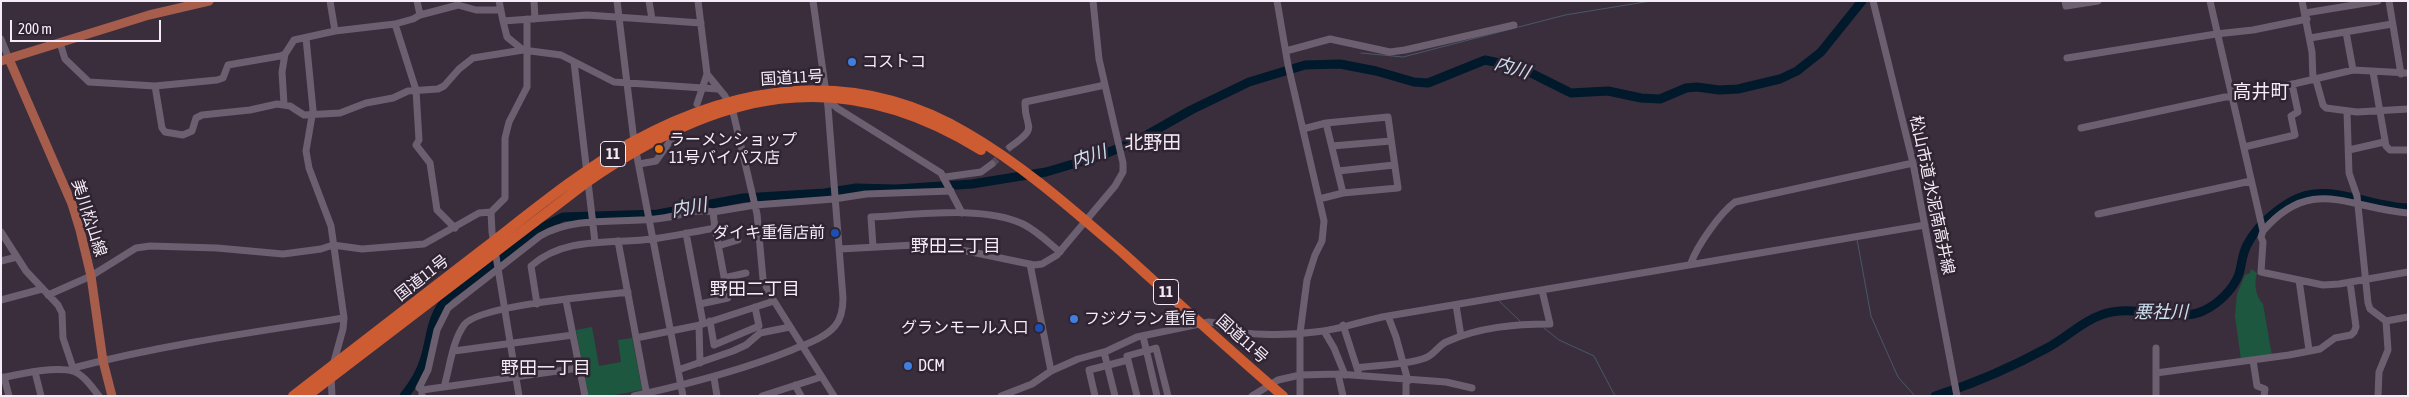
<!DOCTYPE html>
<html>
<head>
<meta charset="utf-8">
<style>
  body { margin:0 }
  #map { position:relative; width:2409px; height:397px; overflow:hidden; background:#3a2e3d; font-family:"Asap Condensed",sans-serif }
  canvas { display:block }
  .frame { position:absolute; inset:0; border:2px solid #f4ecf6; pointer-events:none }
  .scale { position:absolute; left:10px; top:20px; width:151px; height:22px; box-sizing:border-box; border:2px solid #f4ecf6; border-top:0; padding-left:6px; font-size:15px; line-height:18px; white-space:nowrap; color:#f4ecf6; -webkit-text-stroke:4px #302433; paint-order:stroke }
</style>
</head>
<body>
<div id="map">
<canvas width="2409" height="397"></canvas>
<div class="frame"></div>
<div class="scale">200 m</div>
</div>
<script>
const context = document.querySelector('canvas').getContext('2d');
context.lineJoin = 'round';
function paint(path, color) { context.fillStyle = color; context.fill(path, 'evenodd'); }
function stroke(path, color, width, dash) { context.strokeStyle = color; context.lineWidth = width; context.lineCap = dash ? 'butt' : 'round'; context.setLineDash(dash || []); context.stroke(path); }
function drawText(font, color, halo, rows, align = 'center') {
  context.font = font + ' "Asap Condensed","Noto Sans JP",sans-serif'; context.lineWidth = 5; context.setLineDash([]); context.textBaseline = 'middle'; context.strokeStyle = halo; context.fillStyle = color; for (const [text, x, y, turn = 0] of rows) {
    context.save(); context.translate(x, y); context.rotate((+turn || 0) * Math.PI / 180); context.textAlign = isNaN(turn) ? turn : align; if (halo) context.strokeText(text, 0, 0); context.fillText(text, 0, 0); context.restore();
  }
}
paint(new Path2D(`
  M 2251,269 L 2257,273 C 2254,283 2255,296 2263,304 L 2272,356 L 2241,360 L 2235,316 L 2237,294 L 2245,275 L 2250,273 Z
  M 592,327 L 599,366 L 621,362 L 618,340 L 632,338 L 642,390 L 609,396 L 588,396 L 576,330 Z`), '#1d5740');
stroke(new Path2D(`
  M 1361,53 L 1403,57 L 1565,15 L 1651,1
  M 1857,239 L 1871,316 L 1898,377 L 1914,395
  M 1499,301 L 1520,321
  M 1544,328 L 1559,340 L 1594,356 L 1615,396`), '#495868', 1);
stroke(new Path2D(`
  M 404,396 C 413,385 421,372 425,358 C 432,334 430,318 448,297 L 543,227 L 563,217 L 658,214 L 743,198 L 825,193 L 856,188 L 896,189 L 972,184 L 1046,172 L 1100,156 L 1138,140 L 1191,110 L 1249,82 L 1305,65 L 1340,64 L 1376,71 L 1414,82 L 1428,83 L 1485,60 L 1519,67 L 1571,93 L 1608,91 L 1641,98 L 1660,99 L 1686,88 L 1697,87 L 1719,90 L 1738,89 L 1780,79 L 1797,71 L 1821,52 L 1862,1
  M 1935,396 C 1973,384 2012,367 2047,348 C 2066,338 2081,322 2101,315 C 2134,302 2173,324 2203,311 C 2218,304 2233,290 2239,274 C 2242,264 2242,254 2247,245 C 2258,223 2290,196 2314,194 C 2343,190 2378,208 2408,208`), '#00192b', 9);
stroke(new Path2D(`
  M 992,164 L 1010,147`), '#564a59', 7, [7, 3.5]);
stroke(new Path2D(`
  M 417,1 L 420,15
  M 499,1 L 503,21 L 587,15 L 701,23
  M 534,1 L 535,19
  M 617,1 L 634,141 L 683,396
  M 649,1 L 652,19
  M 698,1 L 707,74 L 725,96 L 733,112 L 757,214 L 763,279 L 769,293 L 834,396
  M 1277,1 L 1288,65 L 1324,221 L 1322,241 L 1315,255 L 1307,280 L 1300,333 L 1300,396
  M 1873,1 L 1913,163 L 1957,396
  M 2065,1 L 2066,6 L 2098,1
  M 2210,1 L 2263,231 L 2261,237 L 2263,242 L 2261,272 L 2323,285 L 2339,284 L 2408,272
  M 2302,1 L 2312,52 L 2313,80
  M 2389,1 L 2401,74
  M 2305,13 L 2378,1
  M 503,21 L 507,37 L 523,50
  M 395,24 L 416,90 L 419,140 L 416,145 L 430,163 L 437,210 L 455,228
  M 335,31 L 395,24 L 413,19 L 420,15 L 458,5 L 476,10 L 501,10
  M 2346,32 L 2353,70
  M 306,38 L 313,110 L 306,151 L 309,168 L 331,226 L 344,318 L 343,329 L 333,365
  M 2310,38 L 2392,24
  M 1,39 L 9,59
  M 60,43 L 65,59 L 89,82 L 155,86 L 217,80 L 223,78 L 228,65 L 280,56 L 285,54 L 294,40 L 335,31 L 330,1
  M 1286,51 L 1330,39 L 1390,52 L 1405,50 L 1514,25
  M 2067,58 L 2216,34 L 2253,30 L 2307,19
  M 574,62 L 595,242
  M 2373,72 L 2386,146 L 2390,150 L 2408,150
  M 2316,80 L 2323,105 L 2326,108 L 2357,112 L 2408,109
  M 155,86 L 162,128 L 165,132 L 183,135 L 192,131 L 196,118 L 202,115 L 250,110 L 277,104 L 290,106 L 304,115 L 340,113 L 366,103 L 393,98 L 408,91 L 438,89 L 444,86 L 459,69 L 473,58 L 523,50 L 561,55 L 614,82 L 718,89
  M 826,98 L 837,108 L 941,173 L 962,213
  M 284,104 L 282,72 L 285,54
  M 697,104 L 707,74
  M 2347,112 L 2349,173 L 2357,196 L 2368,303 L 2370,309 L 2386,321 L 2388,350 L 2379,372 L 2378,396
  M 1326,123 L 1343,193
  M 2081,128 L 2225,97 L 2251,94 L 2353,70 L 2408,73
  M 1303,129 L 1326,123 L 1388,117 L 1398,188 L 1343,193 L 1319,199
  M 1332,146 L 1391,141
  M 1010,147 C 1041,125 1024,130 1025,102 L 1105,85
  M 2244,147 L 2295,135 L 2291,116 L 2298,112 L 2292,84
  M 2349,150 L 2384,142
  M 639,164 L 656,161 L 676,133 L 675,131
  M 1338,171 L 1394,165
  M 945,177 L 981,172 L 992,164
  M 2098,214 L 2251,181
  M 2263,231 C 2311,175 2348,208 2408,213
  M 1,232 L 26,271 L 58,305 L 62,313 L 63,338 L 73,368
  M 686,233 L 703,323
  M 618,241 L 647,396
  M 718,246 L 738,240
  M 873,247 L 871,217 C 916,215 982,205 1023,224 C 1037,231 1048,242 1060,252
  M 840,249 L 933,244 L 1034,265 L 1042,264 L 1057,255 L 1115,186 L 1123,172 L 1123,163 L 1099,59 L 1093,1
  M 1,261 L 17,257
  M 1691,263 C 1697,246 1720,213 1735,202 L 1913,163
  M 1030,264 L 1051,371
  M 724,278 L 746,273
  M 2299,280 L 2309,350
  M 48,295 L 91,276 L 136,248 L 150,246 L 217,248 L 283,254 L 321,249 L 333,245 L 362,249 L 424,244 L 479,213 L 491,212
  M 1,300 L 42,289
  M 566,300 L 585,396
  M 537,304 L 531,266 C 565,236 611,244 653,239 C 674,236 694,232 715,228 L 713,212 L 755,205 L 834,199 L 866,194 L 951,191
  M 700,304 L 728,298 L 715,228
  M 1456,305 L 1461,336
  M 1388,316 L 1396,337 L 1408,381
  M 710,321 L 714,345 L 759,326 L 755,307
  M 2386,321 L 2408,317
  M 699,325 L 700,363
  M 1343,325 L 1358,371
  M 1324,331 L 1334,348 L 1345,375
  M 1143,336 L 1157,396
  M 636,338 L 700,325 L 774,301
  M 454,351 L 573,335
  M 1104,352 L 1115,396
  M 2253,360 L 2257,386 L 2265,389 L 2264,396
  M 1357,368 C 1379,364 1403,366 1425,358 C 1433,356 1438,346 1446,342 C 1479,327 1515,324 1550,324 L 1542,290
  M 678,370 L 733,351 L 746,345 L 760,333 L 790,327
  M 72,371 L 73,368 C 162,345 254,332 344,318
  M 35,372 L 41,396
  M 2156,373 L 2289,355 L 2320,349 L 2335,338 L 2351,335 L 2354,332 L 2356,327 L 2350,282
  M 1338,374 L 1343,396
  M 331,375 L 332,396
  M 4,377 L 9,396
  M 1,378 C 20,374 55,366 73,371 C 84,375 92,387 99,396
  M 714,378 L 717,396
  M 1406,381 L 1406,396
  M 795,385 L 801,396
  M 444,387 C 450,367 452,342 464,325 C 478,305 598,296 628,292
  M 419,388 L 428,370 L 437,330 L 448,308 L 540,236 C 576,215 623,224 663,218 C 679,216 697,208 713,212
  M 422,396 L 422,390 L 579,368
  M 519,396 L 492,232 L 491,212 L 505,198 L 505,138 L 509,122 L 527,87 L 527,19
  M 634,396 C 689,384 740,371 792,350 C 806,344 825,338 835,326 C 842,318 843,308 843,298 L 828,107 L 813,1
  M 762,396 L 821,377
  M 1001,396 L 1032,384 L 1051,371 L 1078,359 L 1107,351 L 1137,337 L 1209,322 L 1216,323 C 1233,338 1292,335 1315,332 C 1340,330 1364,320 1388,316 L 1925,225
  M 1095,396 L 1089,370 L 1128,360
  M 1137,396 L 1127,356 L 1156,348 L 1168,396
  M 1252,396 L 1278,380 L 1300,375 L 1338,374 L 1446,382 L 1472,388
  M 2156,396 L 2156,348`), '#6c5f70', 7);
stroke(new Path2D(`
  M 9,59 L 72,204 L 80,230 L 91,276 L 103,361 L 112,396
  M 1,61 L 149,15 L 209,1`), '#a75d4b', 9);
stroke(new Path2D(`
  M 293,396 C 356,347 419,299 482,250 C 530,213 579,172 632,142 C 741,82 857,68 967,133 C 1024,166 1073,210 1123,253 C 1176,301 1229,350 1283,396
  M 307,396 L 587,182 C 719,92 838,61 981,150`), '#ce5c33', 10);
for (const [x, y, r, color] of [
  [852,62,5,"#3f7fe0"],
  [659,149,5,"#e8710a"],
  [835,233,5,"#1a4fb4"],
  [1074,319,5,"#3f7fe0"],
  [1039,328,5,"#1a4fb4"],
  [908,366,5,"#3f7fe0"]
]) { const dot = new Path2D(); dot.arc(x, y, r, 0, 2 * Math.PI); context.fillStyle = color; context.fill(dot); stroke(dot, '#302433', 2); }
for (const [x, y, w] of [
  [613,154,25],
  [1166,292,25]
]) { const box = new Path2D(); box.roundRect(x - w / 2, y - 12.5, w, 25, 4); context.fillStyle = '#302433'; context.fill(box); stroke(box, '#f4ecf6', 1); }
drawText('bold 15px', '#f4ecf6', null, [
  ["11",613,154],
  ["11",1166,292]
]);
drawText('16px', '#f4ecf6', '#302433', [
  ["コストコ",862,62],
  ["ラーメンショップ",669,140],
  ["11号バイパス店",669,158],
  ["ダイキ重信店前",825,233,"right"],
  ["フジグラン重信",1084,319],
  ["グランモール入口",1029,328,"right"],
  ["DCM",918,366]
], 'left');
drawText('16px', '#f4ecf6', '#302433', [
  ["国道11号",792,78,-3],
  ["松山市道 水泥南高井線",1932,195,78],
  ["美川松山線",89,218,72],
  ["国道11号",422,278,-38],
  ["国道11号",1242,339,42]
]);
drawText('italic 18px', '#cce0f0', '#302433', [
  ["内川",1512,68,17],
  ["内川",1089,157,-19],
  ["内川",689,208,-10],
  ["悪社川",2161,312]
]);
drawText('18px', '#f4ecf6', '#302433', [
  ["野田三丁目",956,246],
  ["野田二丁目",755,289],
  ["野田一丁目",546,368]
]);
drawText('19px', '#f4ecf6', '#302433', [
  ["高井町",2261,92],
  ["北野田",1153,143]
]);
</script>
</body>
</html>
